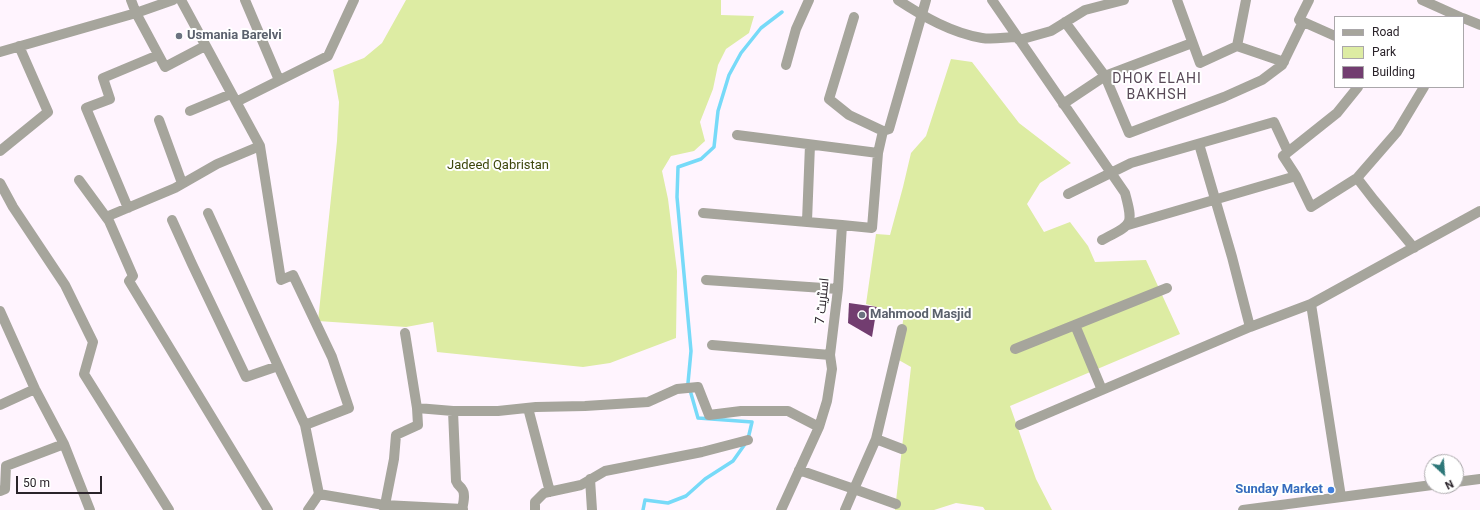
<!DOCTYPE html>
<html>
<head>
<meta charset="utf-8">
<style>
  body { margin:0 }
  #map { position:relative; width:1480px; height:510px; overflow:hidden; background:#fff4fe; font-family:Roboto,sans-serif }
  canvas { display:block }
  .legend { position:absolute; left:1334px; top:16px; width:130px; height:72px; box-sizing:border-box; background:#fff; border:1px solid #aaa7aa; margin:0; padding:5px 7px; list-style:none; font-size:12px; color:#2a232a }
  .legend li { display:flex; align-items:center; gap:8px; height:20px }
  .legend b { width:20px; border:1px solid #aaa7aa }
  .north { position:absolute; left:1424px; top:454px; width:40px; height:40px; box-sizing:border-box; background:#fff; border:1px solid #aaa7aa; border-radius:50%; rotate:154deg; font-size:11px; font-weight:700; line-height:16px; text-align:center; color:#2a232a }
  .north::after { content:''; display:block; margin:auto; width:14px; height:18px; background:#2d7778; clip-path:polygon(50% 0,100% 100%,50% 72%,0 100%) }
  .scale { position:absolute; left:16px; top:476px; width:86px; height:18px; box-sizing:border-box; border:2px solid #2a232a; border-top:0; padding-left:5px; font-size:12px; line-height:14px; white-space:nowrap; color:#2a232a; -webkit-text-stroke:3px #fff; paint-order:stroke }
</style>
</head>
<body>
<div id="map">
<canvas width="1480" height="510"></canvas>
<ul class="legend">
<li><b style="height:5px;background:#a6a59c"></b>Road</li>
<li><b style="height:11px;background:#ddeca3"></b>Park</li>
<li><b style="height:11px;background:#723d70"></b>Building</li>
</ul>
<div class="north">N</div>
<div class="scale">50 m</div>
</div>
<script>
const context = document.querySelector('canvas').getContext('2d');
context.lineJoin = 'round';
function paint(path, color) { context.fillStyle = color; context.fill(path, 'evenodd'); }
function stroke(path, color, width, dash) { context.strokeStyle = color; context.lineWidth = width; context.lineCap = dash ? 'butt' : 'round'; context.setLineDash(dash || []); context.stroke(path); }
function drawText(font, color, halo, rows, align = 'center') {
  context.font = font + ' Roboto,Cairo,sans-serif'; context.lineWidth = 4; context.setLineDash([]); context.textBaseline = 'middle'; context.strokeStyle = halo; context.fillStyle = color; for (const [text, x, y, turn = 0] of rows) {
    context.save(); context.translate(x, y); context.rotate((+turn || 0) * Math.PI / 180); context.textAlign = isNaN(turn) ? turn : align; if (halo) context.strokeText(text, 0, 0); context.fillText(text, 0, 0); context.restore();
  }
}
paint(new Path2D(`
  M 406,0 L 721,0 L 721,15 L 754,16 L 749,33 L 726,49 L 718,65 L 713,89 L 700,122 L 705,141 L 694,151 L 671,156 L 662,171 L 668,199 L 677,271 L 676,338 L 610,363 L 583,367 L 437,352 L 433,322 L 406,327 L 318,321 L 337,141 L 339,102 L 333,70 L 364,58 L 382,43 Z
  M 951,59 L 972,62 L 1019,123 L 1071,163 L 1040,183 L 1027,204 L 1044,232 L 1070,222 L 1088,246 L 1095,262 L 1146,260 L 1180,334 L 1010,406 L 1036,479 L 1052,510 L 985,510 L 983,507 L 956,503 L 934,510 L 895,510 L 911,367 L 897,359 L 904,315 L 866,304 L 876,234 L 890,235 L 903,187 L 911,153 L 926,136 Z`), '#ddeca3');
stroke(new Path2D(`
  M 748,439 L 752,422 L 698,418 L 688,383 L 691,351 L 677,197 L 678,167 L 701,159 L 714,147 L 718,111 L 729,75 L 741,53 L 761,28 L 782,12
  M 643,510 L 645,500 L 668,503 L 686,496 L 705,479 L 733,461 L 745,444`), '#77daf8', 3.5);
paint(new Path2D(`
  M 849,303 L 877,307 L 872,337 L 848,323 Z`), '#723d70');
stroke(new Path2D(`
  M 131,0 L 136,13 L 165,67 L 205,46
  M 181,0 L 260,146 L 281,280 L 293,275 L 332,357 L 349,408 L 305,425
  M 245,0 L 279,80
  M 898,0 C 924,17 952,33 982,38 C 993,40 1006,37 1016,37
  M 992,0 L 1125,193 C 1134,226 1132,224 1102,240
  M 1177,0 L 1200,63 L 1237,46 L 1284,62
  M 1309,0 L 1299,20 L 1335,36
  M 854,17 L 829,99 L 849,115 L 883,131
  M 1065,22 L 1105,76 L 1129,133 L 1224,97 L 1262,80 L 1282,65 L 1303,22
  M 1019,40 L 1051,31 L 1085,10 L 1124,0
  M 1237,46 L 1246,0
  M 0,52 L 136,13 L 173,0
  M 786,65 L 796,29 L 809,0
  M 1358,87 L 1337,113 L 1283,156 L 1296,176 L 1311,207 L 1357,178 L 1397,132 L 1424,87
  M 236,102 L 328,56 L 354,0
  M 1063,104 L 1105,76 L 1192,43
  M 190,111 L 231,94
  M 159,120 L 182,183
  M 737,135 L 878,153
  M 1199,144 L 1232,257 L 1250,327
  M 0,151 L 48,112 L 19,46
  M 1357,178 L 1374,200 L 1414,248
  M 79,180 L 109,221 L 133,276 L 129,281 L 268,510
  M 0,183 L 13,207 L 65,285 L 93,342 L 84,374 L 169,510
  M 1068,194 L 1131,163 L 1274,122 L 1288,152
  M 128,208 L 86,108 L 110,99 L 103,78 L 158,55
  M 208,213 L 305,425 L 319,494
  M 703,213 L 842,225 L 838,289 L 830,355 L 832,369 L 827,401 L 819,427 L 781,510
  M 106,217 L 175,188 L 217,164 L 260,146
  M 172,220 L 192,264 L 246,377 L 278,366
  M 807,221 L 810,145
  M 842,225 L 872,228 L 878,153 L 883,131 L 889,129 L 926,0
  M 1128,225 L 1296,176
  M 706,280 L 838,289
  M 1311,304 L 1480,211
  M 0,311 L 35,389 L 64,444 L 90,510
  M 1075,325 L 1102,390
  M 712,345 L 830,355
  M 1015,349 L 1167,288
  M 0,405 L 35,389
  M 417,408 L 453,411 L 498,411 L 536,407 L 585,406 L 648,402 L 677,389 L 698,387 L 709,415 L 741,411 L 788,411 L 819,427
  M 528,408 L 550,492
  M 453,411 L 456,481 C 458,486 460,486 462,489 C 466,494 463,504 462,510
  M 1020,425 L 1250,327 L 1311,304 L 1341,497
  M 876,439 L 902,449
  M 799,470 L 854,489 L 876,439 L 902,329
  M 590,479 L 592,510
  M 1456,482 L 1480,479
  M 0,491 L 5,489 L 6,466 L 64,444
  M 319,494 L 384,505 L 463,509
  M 308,510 L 319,494
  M 384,510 L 394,459 L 396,435 L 418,425 L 417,408 L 405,333
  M 535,510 L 535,502 L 544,493 L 581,485 L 605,471 L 702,452 L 748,440
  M 845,510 L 854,489 L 896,504
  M 1243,510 L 1432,485`), '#a6a59c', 10);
stroke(new Path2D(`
  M 1422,0 L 1460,17
  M 1463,18 L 1480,25`), '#a6a59c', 10);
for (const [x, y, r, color] of [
  [179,36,4,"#6b7280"],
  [862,315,4,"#6b7280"],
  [1331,490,4,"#3f7fe0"]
]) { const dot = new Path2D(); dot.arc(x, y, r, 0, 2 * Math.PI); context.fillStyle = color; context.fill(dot); stroke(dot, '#fff', 1.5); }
drawText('bold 13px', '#5b616d', '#fff', [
  ["Usmania Barelvi",187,36],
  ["Mahmood Masjid",870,315]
], 'left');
drawText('13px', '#3d460b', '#fff', [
  ["Jadeed Qabristan",498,166]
]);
drawText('13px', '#2a232a', '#fff', [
  ["اسٹریٹ 7",823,301,-84]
]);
drawText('bold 13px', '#366cbe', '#fff', [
  ["Sunday Market",1323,490]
], 'right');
context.letterSpacing = '1px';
drawText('14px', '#584957', '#fff', [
  ["DHOK ELAHI",1157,79],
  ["BAKHSH",1157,95]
]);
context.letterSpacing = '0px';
</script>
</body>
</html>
